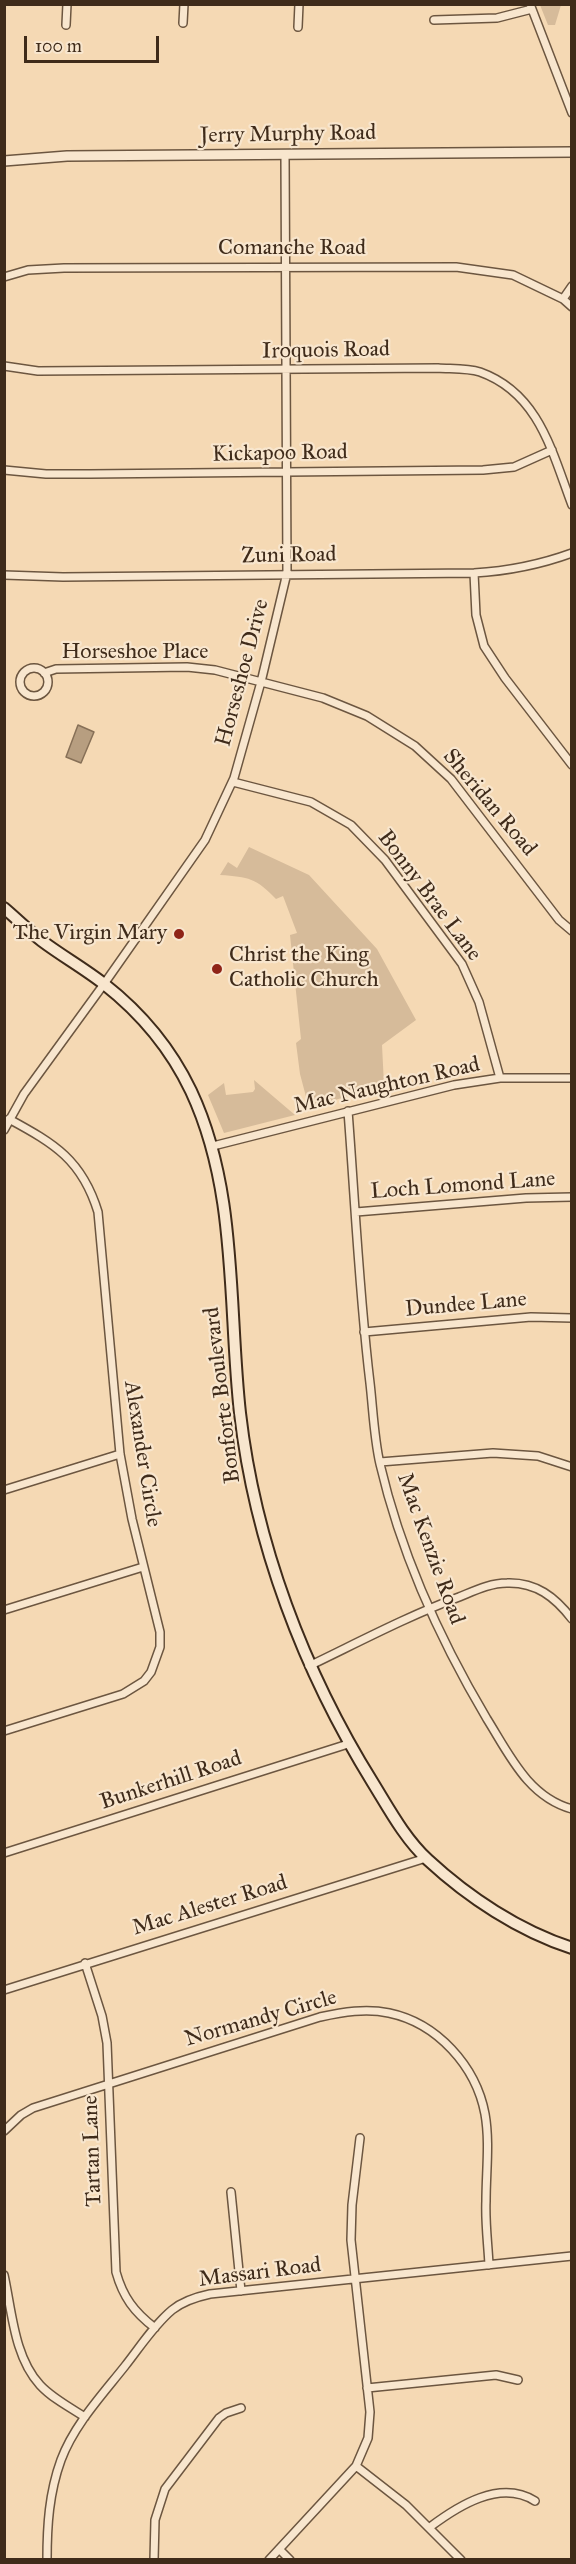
<!DOCTYPE html>
<html>
<head>
<meta charset="utf-8">
<style>
  body { margin:0 }
  #map { position:relative; width:576px; height:2564px; overflow:hidden; background:#f5d9b4; font-family:"IM FELL Great Primer",serif }
  canvas { display:block }
  .frame { position:absolute; inset:0; border:6px solid #3f2b1a; pointer-events:none }
  .scale { position:absolute; left:24px; top:36px; width:135px; height:27px; box-sizing:border-box; border:3px solid #3f2b1a; border-top:0; padding-left:8px; font-size:18px; line-height:21px; white-space:nowrap; color:#3f2b1a; -webkit-text-stroke:4px #f8e6ce; paint-order:stroke }
</style>
</head>
<body>
<div id="map">
<canvas width="576" height="2564"></canvas>
<div class="frame"></div>
<div class="scale">100 m</div>
</div>
<script>
const context = document.querySelector('canvas').getContext('2d');
context.lineJoin = 'round';
function paint(path, color) { context.fillStyle = color; context.fill(path, 'evenodd'); }
function stroke(path, color, width, dash) { context.strokeStyle = color; context.lineWidth = width; context.lineCap = dash ? 'butt' : 'round'; context.setLineDash(dash || []); context.stroke(path); }
function drawText(font, color, halo, rows, align = 'center') {
  context.font = font + ' "IM FELL Great Primer",serif'; context.lineWidth = 4.5; context.setLineDash([]); context.textBaseline = 'middle'; context.strokeStyle = halo; context.fillStyle = color; for (const [text, x, y, turn = 0] of rows) {
    context.save(); context.translate(x, y); context.rotate((+turn || 0) * Math.PI / 180); context.textAlign = isNaN(turn) ? turn : align; if (halo) context.strokeText(text, 0, 0); context.fillText(text, 0, 0); context.restore();
  }
}
paint(new Path2D(`
  M 540,5 L 561,5 L 555,25 L 548,25 Z
  M 249,847 L 309,875 L 377,949 L 416,1020 L 382,1045 L 384,1085 L 309,1108 L 300,1074 L 296,1043 L 301,1039 L 290,935 L 297,933 L 283,896 L 276,899 C 256,878 249,877 220,875 L 228,862 L 237,868 Z
  M 254,1080 L 295,1115 L 224,1133 L 208,1095 L 224,1083 L 226,1095 L 253,1092 L 255,1089 Z`), '#d6bb9a');
const water = new Path2D(`
  M 78,725 L 94,732 L 81,763 L 66,757 Z`);
paint(water, '#b79e80');
stroke(water, '#877057', 1.5);
const minor = new Path2D(`
  M 530,4 L 572,113
  M 434,20 L 497,18 L 532,9
  M 183,23 L 184,4
  M 66,25 L 67,4
  M 298,27 L 299,4
  M 4,277 L 28,270 L 64,268 L 456,267 L 513,275 L 563,299 L 572,307
  M 563,299 L 572,286
  M 4,366 L 38,371 L 438,368 C 451,369 467,368 480,372 C 539,393 552,452 572,505
  M 4,470 L 46,474 L 90,474 L 483,470 L 514,467 L 552,450
  M 474,573 L 476,615 L 484,646 L 505,678 L 572,765
  M 4,575 L 63,577 L 474,573 C 509,571 539,565 572,553
  M20 682a14 14 0 1 1 28 0a14 14 0 1 1-28 0Z
  M 44,673 L 56,669 L 187,667 L 215,670 L 323,698 L 367,716 L 415,746 L 451,779 L 559,920 L 572,931
  M 233,782 L 311,802 L 351,825 L 385,860 L 462,964 L 479,1002 L 500,1078
  M 348,1111 C 355,1201 359,1292 370,1383 C 373,1409 374,1438 380,1464 C 401,1554 440,1640 487,1719 C 509,1754 528,1797 572,1809
  M 4,1130 L 24,1094 L 104,984 L 205,840 L 234,778 L 261,682 L 287,573 L 285,155
  M 213,1146 L 454,1085 L 500,1078 L 572,1078
  M 356,1212 L 526,1198 L 572,1197
  M 364,1332 L 531,1317 L 572,1318
  M 380,1462 L 493,1453 L 538,1456 L 572,1467
  M 4,1490 L 120,1454
  M 4,1610 L 143,1567
  M 309,1666 C 359,1642 408,1616 459,1597 C 474,1591 490,1583 507,1583 C 536,1582 555,1597 572,1619
  M 4,1731 L 123,1694 L 144,1681 L 151,1672 L 160,1647 L 160,1632 L 132,1519 L 120,1454 L 98,1212 C 82,1160 55,1144 9,1119
  M 4,1853 L 348,1744
  M 85,1963 L 102,2016 L 107,2043 L 116,2272 C 123,2297 134,2312 155,2328
  M 4,1990 L 426,1858
  M 4,2131 L 21,2115 L 33,2108 L 320,2017 C 343,2012 366,2008 389,2013 C 437,2023 476,2066 485,2114 C 490,2142 486,2172 486,2201 C 485,2222 488,2244 489,2265
  M 231,2192 L 241,2291
  M 4,2275 C 12,2311 14,2357 40,2385 C 52,2398 69,2407 85,2417
  M 367,2388 L 496,2375 L 518,2380
  M 356,2466 L 406,2505 L 461,2560
  M 430,2527 C 458,2506 500,2479 535,2501
  M 279,2549 L 290,2560
  M 47,2560 C 47,2526 49,2493 61,2460 C 74,2425 102,2395 125,2366 C 140,2347 154,2325 172,2310 C 183,2301 196,2297 210,2294 L 572,2256
  M 154,2560 L 155,2520 L 165,2489 L 219,2418 L 226,2413 L 241,2408
  M 269,2560 L 356,2466 L 368,2438 L 370,2412 L 351,2240 L 352,2205 L 360,2138`);
const tertiary = new Path2D(`
  M 4,161 L 67,156 L 572,152`);
const secondary = new Path2D(`
  M 4,908 C 17,919 29,931 42,941 C 62,956 85,969 104,984 C 141,1013 171,1049 191,1091 C 238,1191 228,1305 240,1413 C 255,1543 304,1672 373,1783 C 389,1809 405,1839 428,1860 C 468,1897 519,1931 572,1948`);
stroke(minor, '#6c5640', 10);
stroke(tertiary, '#6c5640', 12);
stroke(secondary, '#3f2b1a', 14);
stroke(minor, '#f8e6ce', 7);
stroke(tertiary, '#f8e6ce', 9);
stroke(secondary, '#f8e6ce', 10);
for (const [x, y, r, color] of [
  [179,934,6,"#8f2418"],
  [217,969,6,"#8f2418"]
]) { const dot = new Path2D(); dot.arc(x, y, r, 0, 2 * Math.PI); context.fillStyle = color; context.fill(dot); stroke(dot, '#f8e6ce', 2); }
drawText('22px', '#3f2b1a', '#f8e6ce', [
  ["Jerry Murphy Road",288,135,-1],
  ["Comanche Road",292,249],
  ["Iroquois Road",326,351,-1],
  ["Kickapoo Road",280,454,-1],
  ["Zuni Road",289,556,-1],
  ["Horseshoe Place",135,653],
  ["Horseshoe Drive",243,673,-75],
  ["Sheridan Road",489,803,50],
  ["Bonny Brae Lane",429,896,53],
  ["Mac Naughton Road",387,1086,-13],
  ["Loch Lomond Lane",463,1186,-4],
  ["Dundee Lane",466,1305,-5],
  ["Bonforte Boulevard",223,1395,-97],
  ["Alexander Circle",142,1454,81],
  ["Mac Kenzie Road",430,1549,70],
  ["Bunkerhill Road",171,1781,-18],
  ["Mac Alester Road",210,1906,-17],
  ["Normandy Circle",261,2019,-16],
  ["Tartan Lane",93,2151,-92],
  ["Massari Road",260,2273,-7]
]);
drawText('22px', '#3f2b1a', '#f8e6ce', [
  ["The Virgin Mary",167,934],
  ["Christ the King",229,956,"left"],
  ["Catholic Church",229,981,"left"]
], 'right');
</script>
</body>
</html>
